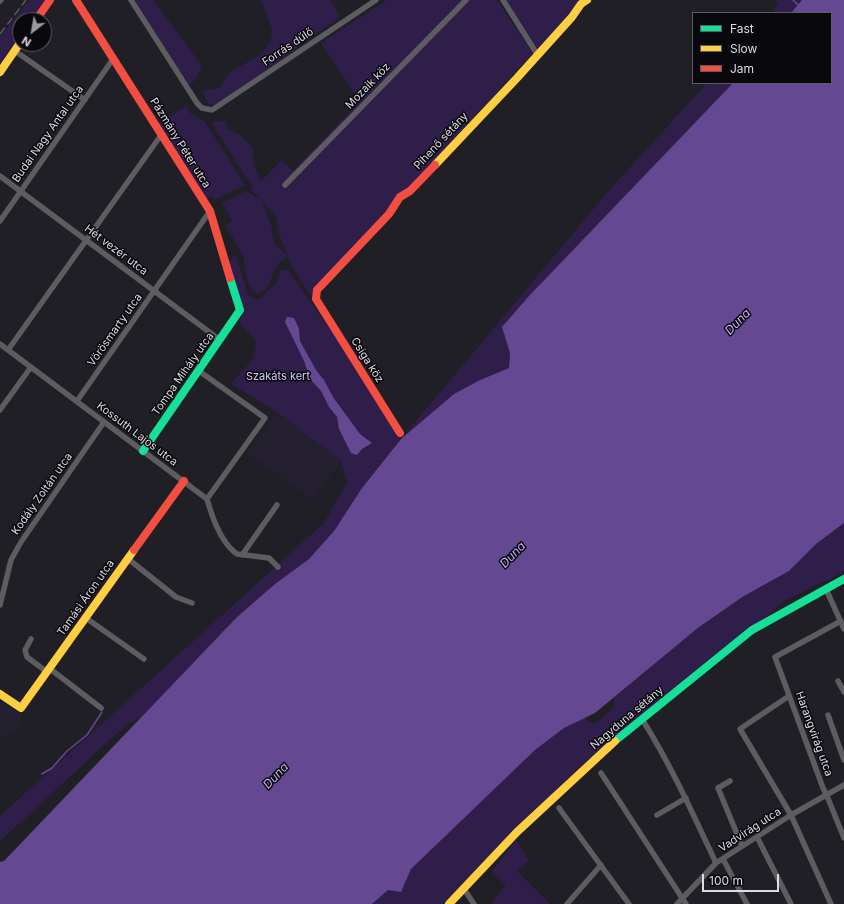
<!DOCTYPE html>
<html>
<head>
<meta charset="utf-8">
<style>
  body { margin:0 }
  #map { position:relative; width:844px; height:904px; overflow:hidden; background:#211f26; font-family:Inter,sans-serif }
  canvas { display:block }
  .legend { position:absolute; left:692px; top:12px; width:140px; height:72px; box-sizing:border-box; background:#09080d; border:1px solid #5e5c63; margin:0; padding:5px 7px; list-style:none; font-size:12px; color:#dedbe4 }
  .legend li { display:flex; align-items:center; gap:8px; height:20px }
  .legend b { width:20px; border:1px solid #5e5c63 }
  .north { position:absolute; left:12px; top:12px; width:40px; height:40px; box-sizing:border-box; background:#09080d; border:1px solid #5e5c63; border-radius:50%; rotate:211deg; font-size:11px; font-weight:700; line-height:16px; text-align:center; color:#dedbe4 }
  .north::after { content:''; display:block; margin:auto; width:14px; height:18px; background:#9c99a2; clip-path:polygon(50% 0,100% 100%,50% 72%,0 100%) }
  .scale { position:absolute; left:702px; top:874px; width:77px; height:18px; box-sizing:border-box; border:2px solid #dedbe4; border-top:0; padding-left:5px; font-size:12px; line-height:14px; white-space:nowrap; color:#dedbe4; -webkit-text-stroke:3px #09080d; paint-order:stroke }
</style>
</head>
<body>
<div id="map">
<canvas width="844" height="904"></canvas>
<ul class="legend">
<li><b style="height:5px;background:#16e098"></b>Fast</li>
<li><b style="height:5px;background:#ffcf43"></b>Slow</li>
<li><b style="height:5px;background:#f24e42"></b>Jam</li>
</ul>
<div class="north">N</div>
<div class="scale">100 m</div>
</div>
<script>
const context = document.querySelector('canvas').getContext('2d');
context.lineJoin = 'round';
function paint(path, color) { context.fillStyle = color; context.fill(path, 'evenodd'); }
function stroke(path, color, width, dash) { context.strokeStyle = color; context.lineWidth = width; context.lineCap = dash ? 'butt' : 'round'; context.setLineDash(dash || []); context.stroke(path); }
function drawText(font, color, halo, rows, align = 'center') {
  context.font = font + ' Inter,sans-serif'; context.lineWidth = 3; context.setLineDash([]); context.textBaseline = 'middle'; context.strokeStyle = halo; context.fillStyle = color; for (const [text, x, y, turn = 0] of rows) {
    context.save(); context.translate(x, y); context.rotate((+turn || 0) * Math.PI / 180); context.textAlign = isNaN(turn) ? turn : align; if (halo) context.strokeText(text, 0, 0); context.fillText(text, 0, 0); context.restore();
  }
}
paint(new Path2D(`
  M 274,415 L 288,421 L 341,460 L 313,499 L 246,453 L 249,449 L 251,450 L 260,436 L 258,435 L 260,432 L 264,434 L 265,431 L 264,430 Z
  M 0,701 L 22,715 L 18,729 L 0,737 Z`), '#252030');
paint(new Path2D(`
  M 29,0 L 45,0 L 31,20 L 20,20 L 20,35 L 0,64 L 0,37 Z
  M 134,0 L 153,0 L 202,66 L 195,80 L 189,85 Z
  M 261,0 L 330,0 L 340,17 L 223,100 L 213,105 L 208,104 L 206,98 L 201,91 L 219,88 L 230,72 L 260,55 L 271,42 L 272,29 Z
  M 387,0 L 497,0 L 532,52 L 534,52 L 310,295 L 287,258 L 288,256 L 278,232 L 276,216 L 261,200 L 271,225 L 274,244 L 287,255 C 285,260 281,260 278,264 C 268,277 276,284 258,294 C 244,288 247,269 243,257 C 239,246 231,235 225,226 L 232,220 L 222,203 L 246,191 L 261,200 L 252,190 L 253,188 L 211,122 L 225,120 L 228,130 L 239,134 L 253,148 C 252,160 255,170 261,181 L 282,160 L 293,171 L 360,101 L 321,43 Z
  M 505,0 L 583,0 L 536,50 Z
  M 775,0 L 802,0 L 791,13 L 771,13 L 778,5 Z
  M 707,83 L 733,83 L 529,296 L 503,327 L 510,353 L 509,368 L 480,380 L 401,439 L 612,187 Z
  M 186,106 L 191,114 L 205,122 L 245,185 L 214,200 L 212,196 L 207,199 L 159,123 Z
  M 236,255 L 248,295 L 254,299 L 260,299 L 277,282 L 281,270 L 288,270 L 333,334 L 400,439 L 362,488 L 334,531 L 309,559 L 275,584 L 236,618 L 139,719 L 128,723 L 0,841 L 0,816 L 324,523 L 347,483 L 341,460 L 271,408 L 231,384 L 254,358 L 256,342 L 239,322 L 244,313 L 228,261 ZM 285,322 L 299,329 L 300,341 L 316,370 L 324,380 L 333,397 L 360,434 L 368,439 L 367,447 L 362,449 L 357,455 L 351,452 L 339,429 L 337,417 L 329,407 L 321,391 L 310,379 L 304,361 Z
  M 844,523 L 844,572 L 786,600 L 575,771 L 442,904 L 372,904 L 388,889 L 401,892 L 411,869 L 535,750 L 564,728 L 584,718 L 592,723 L 596,723 L 614,707 L 614,698 L 699,627 L 744,596 L 789,571 L 816,544 Z
  M 516,840 L 529,860 L 517,871 L 550,904 L 491,904 L 506,885 L 492,871 Z`), '#301e4a');
paint(new Path2D(`
  M 802,0 L 844,0 L 844,523 L 816,544 L 789,571 L 744,596 L 699,627 L 595,713 L 564,728 L 535,750 L 411,869 L 401,892 L 388,890 L 372,904 L 0,904 L 0,862 L 4,861 L 236,618 L 275,584 L 309,559 L 334,531 L 362,488 L 401,439 L 454,394 L 480,380 L 509,368 L 510,353 L 502,327 L 529,296 L 733,83 L 831,83 L 831,13 L 791,13 Z
  M 287,317 L 294,318 L 299,329 L 300,341 L 316,370 L 324,380 L 333,397 L 360,434 L 372,443 L 362,449 L 357,455 L 351,453 L 339,429 L 337,417 L 329,407 L 321,391 L 310,379 L 304,361 L 285,322 Z`), '#654892');
stroke(new Path2D(`
  M 793,0 L 799,6
  M 42,774 L 52,768 L 67,751 L 87,735 L 102,712`), '#654892', 1.5);
stroke(new Path2D(`
  M 131,0 L 197,103 L 202,108 L 212,110 L 376,0
  M 503,0 L 537,54
  M 0,1 L 1,0
  M 15,51 L 85,100
  M 0,176 L 220,340
  M 285,185 L 466,0
  M 0,221 L 113,59
  M 0,344 L 207,499 C 212,517 221,543 237,554 L 269,558 L 278,567
  M 8,350 L 159,138 L 163,135
  M 199,371 L 265,418 L 207,499
  M 77,401 L 210,211
  M 0,410 L 31,367
  M 242,555 L 277,505
  M 127,558 L 176,597 L 192,603
  M 826,589 L 844,629
  M 0,605 L 11,560 L 21,542 L 104,422
  M 86,618 L 144,659
  M 841,621 L 775,657 L 823,788 L 827,796 L 844,838
  M 31,639 L 25,650 L 27,657 L 47,672
  M 49,668 L 101,708
  M 838,681 L 844,692
  M 789,696 L 740,729 L 791,815 L 831,904
  M 828,715 L 844,760
  M 642,719 C 671,765 693,814 716,863
  M 601,773 L 686,904
  M 730,781 L 718,788 L 742,846
  M 559,808 L 629,904
  M 657,815 L 686,798
  M 757,837 L 791,904
  M 723,859 L 747,904
  M 464,889 L 474,904
  M 567,904 L 601,865
  M 677,904 L 716,863 L 791,815 L 844,785`), '#5d5c60', 5.5);
stroke(new Path2D(`
  M 143,451 L 240,310 L 230,278
  M 615,741 L 752,630 L 844,579`), '#16e098', 8);
stroke(new Path2D(`
  M 0,72 L 20,43
  M 435,165 L 517,78 L 572,17 L 581,4 L 587,0
  M 0,694 L 21,708 L 134,550
  M 449,904 L 517,832 L 615,741`), '#ffcf43', 8);
stroke(new Path2D(`
  M 76,0 L 210,211 L 230,278
  M 36,20 L 50,0
  M 400,433 L 316,299 L 317,290 L 389,214 L 400,197 L 410,191 L 435,165
  M 134,550 L 184,481`), '#f24e42', 8);
stroke(new Path2D(`
  M 0,34 L 26,0`), '#5b5a5d', 1.5, [8, 4]);
drawText('11px', '#dedbe4', '#09080d', [
  ["Forrás dűlő",288,47,-34],
  ["Mozaik köz",368,86,-46],
  ["Budai Nagy Antal utca",48,134,-55],
  ["Pihenő sétány",441,141,-47],
  ["Pázmány Péter utca",180,143,58],
  ["Hét vezér utca",116,250,37],
  ["Vörösmarty utca",115,330,-55],
  ["Csiga köz",367,360,58],
  ["Tompa Mihály utca",183,374,-55],
  ["Kossuth Lajos utca",137,434,37],
  ["Kodály Zoltán utca",42,494,-55],
  ["Tamási Áron utca",86,598,-55],
  ["Nagyduna sétány",627,718,-40],
  ["Harangvirág utca",814,734,70],
  ["Vadvirág utca",750,830,-33]
]);
drawText('11px', '#d6c8f5', '#09080d', [
  ["Szakáts kert",278,377]
]);
drawText('italic 12px', '#c8b2f4', '#09080d', [
  ["Duna",738,322,-46],
  ["Duna",513,555,-46],
  ["Duna",276,776,-47]
]);
</script>
</body>
</html>
